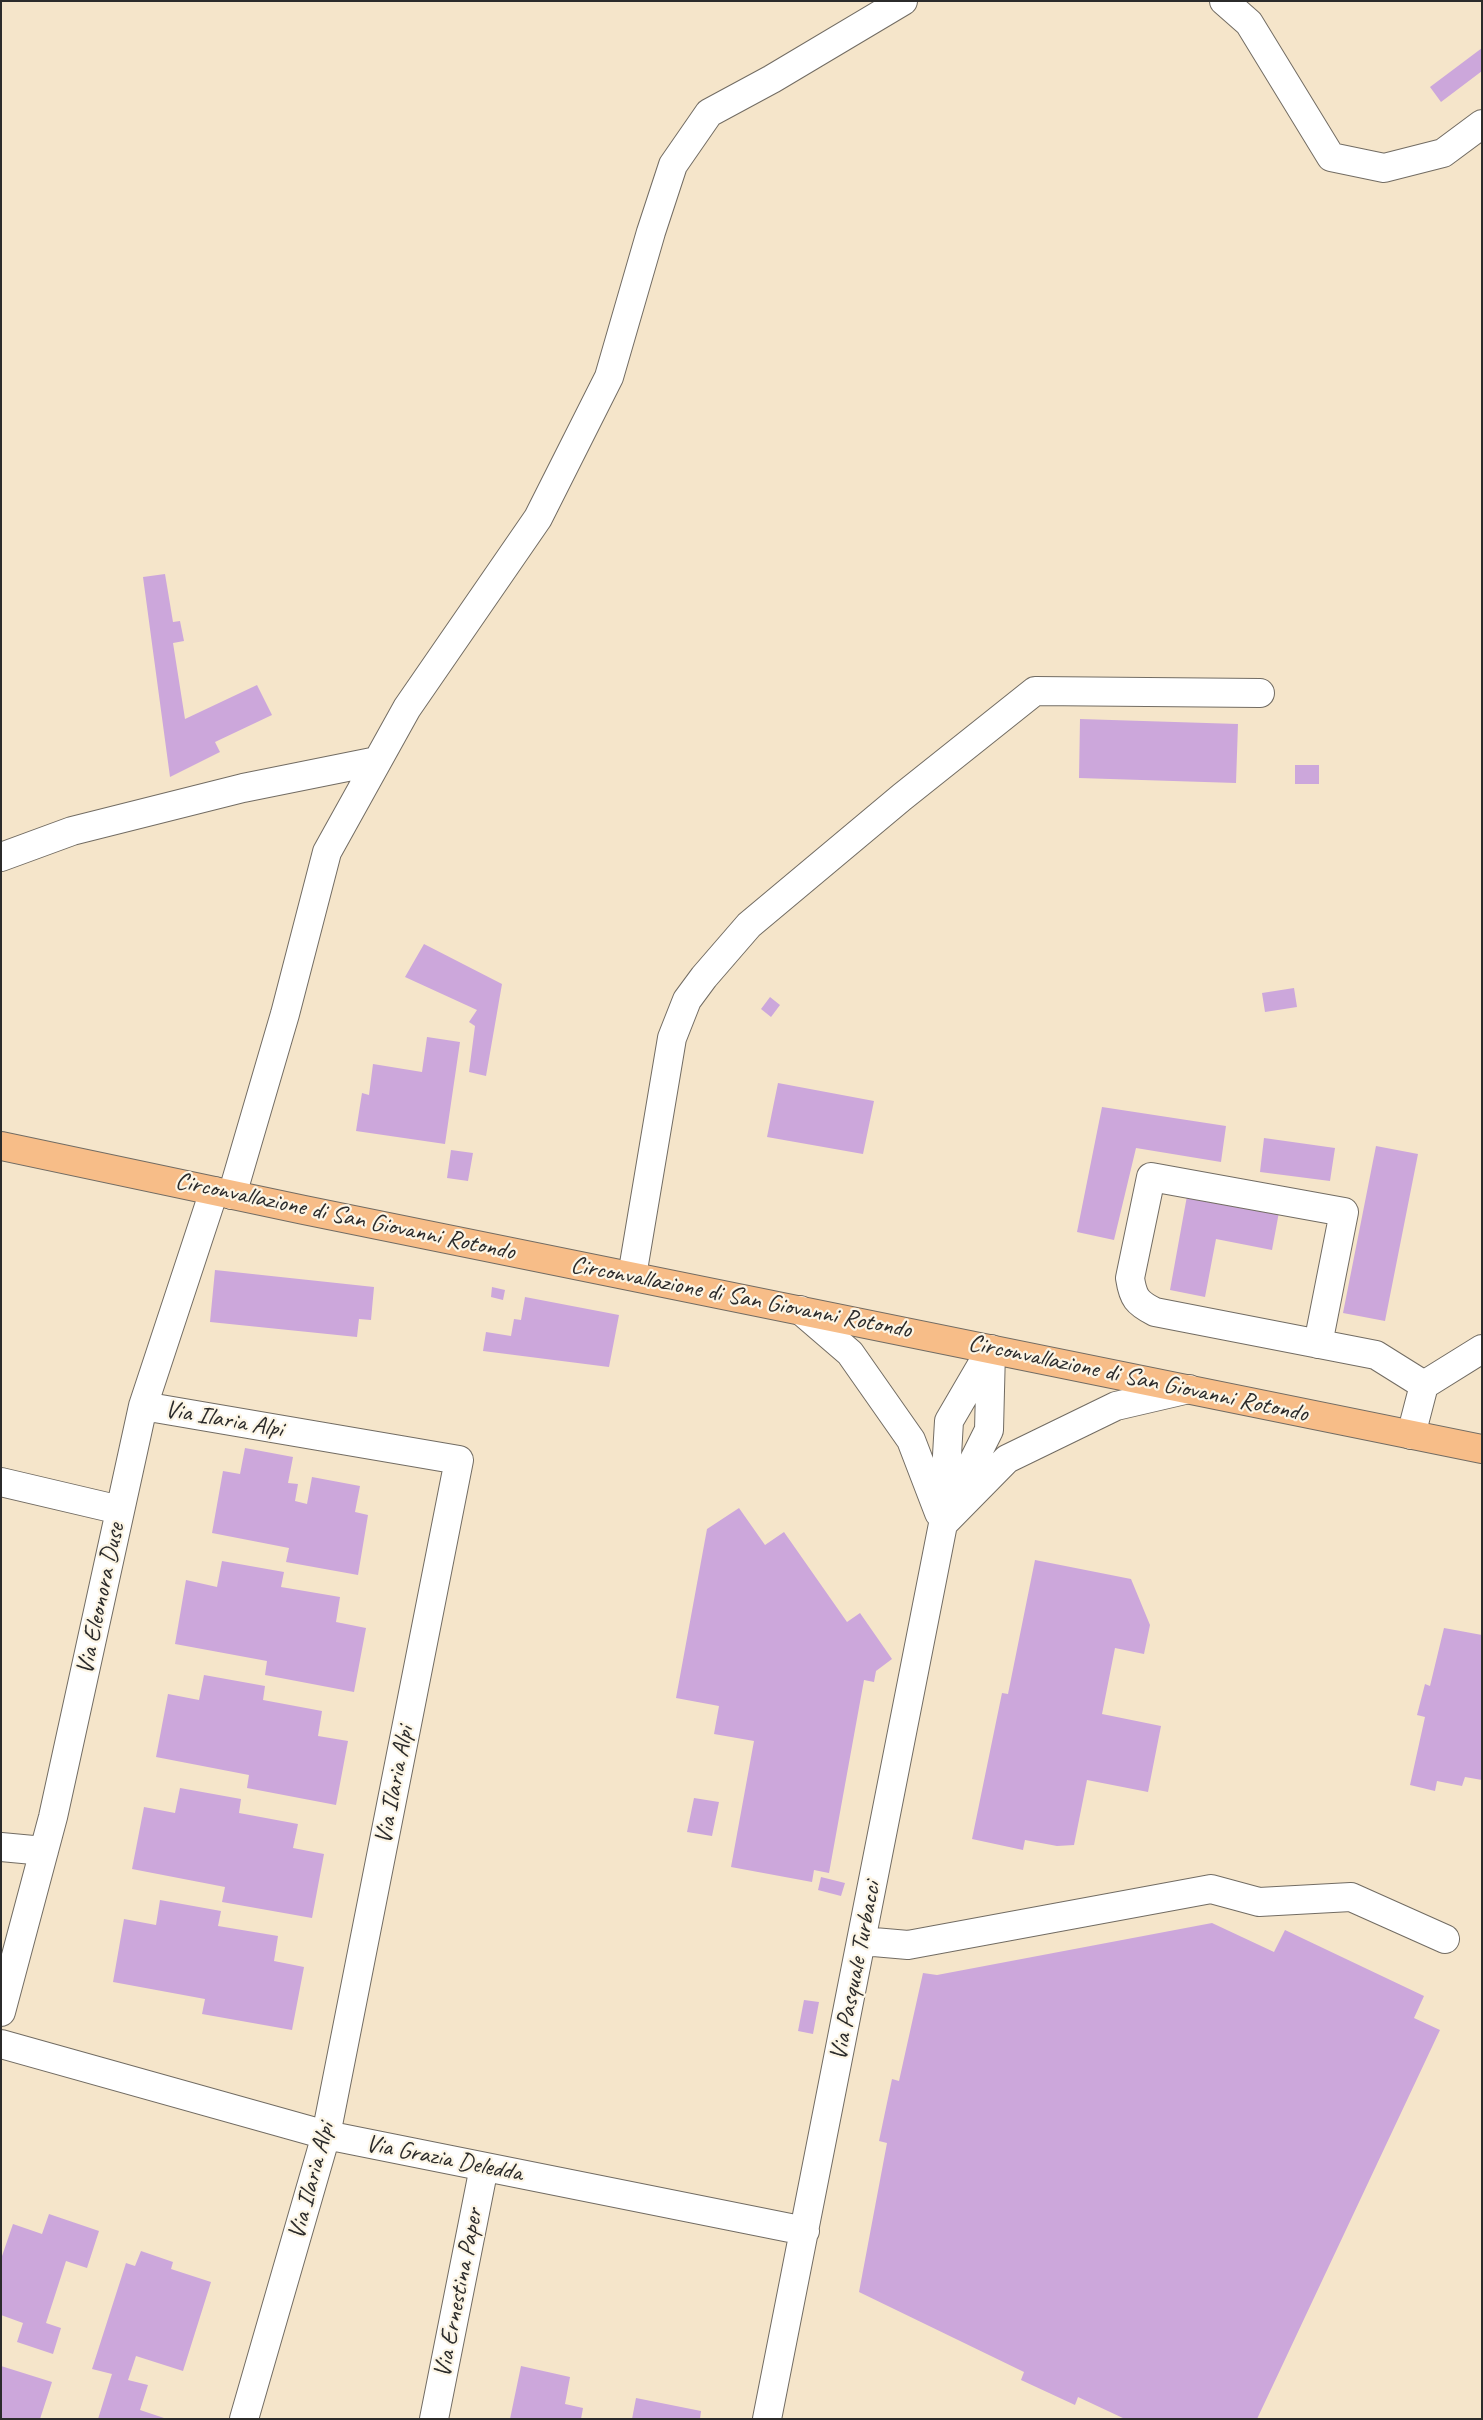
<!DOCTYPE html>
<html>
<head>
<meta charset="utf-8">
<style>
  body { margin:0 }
  #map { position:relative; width:1483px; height:2420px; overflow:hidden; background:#f5e5ca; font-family:Caveat,sans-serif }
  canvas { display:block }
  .frame { position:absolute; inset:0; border:2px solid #2b2b2b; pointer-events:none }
</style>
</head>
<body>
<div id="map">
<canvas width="1483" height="2420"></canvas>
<div class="frame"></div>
</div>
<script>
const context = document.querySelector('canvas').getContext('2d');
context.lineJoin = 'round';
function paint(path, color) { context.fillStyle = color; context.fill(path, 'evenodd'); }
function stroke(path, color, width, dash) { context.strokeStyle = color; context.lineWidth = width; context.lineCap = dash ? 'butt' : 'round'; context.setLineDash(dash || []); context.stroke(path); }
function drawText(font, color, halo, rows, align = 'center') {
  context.font = font + ' Caveat,sans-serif'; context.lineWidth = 4.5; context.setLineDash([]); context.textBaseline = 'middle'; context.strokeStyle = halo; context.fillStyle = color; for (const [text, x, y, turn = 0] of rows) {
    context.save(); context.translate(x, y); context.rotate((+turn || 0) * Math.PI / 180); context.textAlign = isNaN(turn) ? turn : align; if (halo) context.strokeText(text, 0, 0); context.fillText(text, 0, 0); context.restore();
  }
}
paint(new Path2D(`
  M 1482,48 L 1482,71 L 1441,102 L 1430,87 Z
  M 165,574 L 173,622 L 180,621 L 184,641 L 173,643 L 185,719 L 257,685 L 272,715 L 215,742 L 220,752 L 170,777 L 143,577 Z
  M 1080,719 L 1238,724 L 1236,783 L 1079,778 Z
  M 1295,765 L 1319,765 L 1319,784 L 1295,784 Z
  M 424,944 L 502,984 L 486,1076 L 469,1072 L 475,1026 L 469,1022 L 477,1010 L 405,977 Z
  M 1294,988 L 1297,1007 L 1265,1012 L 1262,993 Z
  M 770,997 L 780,1005 L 771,1017 L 761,1009 Z
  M 427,1037 L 460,1042 L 445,1144 L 356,1131 L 362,1093 L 369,1095 L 373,1064 L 422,1072 Z
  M 778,1083 L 874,1101 L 863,1154 L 767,1137 Z
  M 1102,1107 L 1226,1126 L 1221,1162 L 1136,1148 L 1114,1240 L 1077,1232 Z
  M 1264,1138 L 1335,1148 L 1330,1181 L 1260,1172 Z
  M 1376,1146 L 1418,1154 L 1385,1321 L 1343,1313 Z
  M 451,1150 L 473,1153 L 468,1181 L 447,1178 Z
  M 1187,1196 L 1279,1212 L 1272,1250 L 1216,1239 L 1205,1297 L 1170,1290 Z
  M 215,1270 L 374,1287 L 371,1320 L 359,1319 L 357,1337 L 210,1322 Z
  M 492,1287 L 505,1290 L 503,1300 L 491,1297 Z
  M 525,1297 L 619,1315 L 609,1367 L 483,1351 L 486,1332 L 511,1336 L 514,1319 L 521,1320 Z
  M 245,1448 L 293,1457 L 288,1483 L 298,1484 L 295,1501 L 307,1504 L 312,1477 L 360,1486 L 355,1512 L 368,1515 L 358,1575 L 286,1562 L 289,1548 L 212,1533 L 223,1471 L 240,1474 Z
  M 739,1508 L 765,1545 L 784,1532 L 847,1622 L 860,1613 L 892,1659 L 876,1671 L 874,1682 L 864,1680 L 829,1873 L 814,1870 L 812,1882 L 731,1867 L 754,1741 L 714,1734 L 719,1706 L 676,1698 L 707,1529 Z
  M 1035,1560 L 1131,1579 L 1150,1625 L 1144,1654 L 1115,1648 L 1102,1714 L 1161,1726 L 1148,1792 L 1087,1780 L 1074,1845 L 1057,1846 L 1025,1840 L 1023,1850 L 972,1839 L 1002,1693 L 1008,1694 Z
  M 222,1561 L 284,1572 L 281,1587 L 340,1597 L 336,1622 L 366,1628 L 354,1692 L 265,1675 L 267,1661 L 175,1644 L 186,1580 L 217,1587 Z
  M 1444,1628 L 1482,1635 L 1482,1780 L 1465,1777 L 1462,1786 L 1437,1781 L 1435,1791 L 1410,1785 L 1425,1717 L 1417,1715 L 1425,1684 L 1430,1686 Z
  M 204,1675 L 265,1686 L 263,1700 L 322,1711 L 318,1736 L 348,1741 L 336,1805 L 247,1788 L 249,1775 L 156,1757 L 168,1694 L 199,1700 Z
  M 180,1788 L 241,1799 L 239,1813 L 298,1824 L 293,1848 L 324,1854 L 312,1918 L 222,1902 L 225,1887 L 132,1869 L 144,1807 L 175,1813 Z
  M 694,1798 L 719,1802 L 712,1836 L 687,1832 Z
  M 821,1877 L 845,1883 L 841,1896 L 818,1890 Z
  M 160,1900 L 221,1911 L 218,1926 L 278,1936 L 274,1961 L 304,1967 L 292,2030 L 202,2014 L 205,1999 L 113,1982 L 124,1919 L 156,1925 Z
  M 1212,1923 L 1274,1952 L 1285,1930 L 1424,1996 L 1414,2018 L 1440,2030 L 1257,2419 L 1125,2419 L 1078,2397 L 1075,2405 L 1021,2380 L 1024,2372 L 859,2292 L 887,2143 L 879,2141 L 892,2079 L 899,2081 L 923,1973 L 937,1975 Z
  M 804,2000 L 819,2002 L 813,2034 L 798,2031 Z
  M 49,2214 L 99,2231 L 87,2268 L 66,2261 L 46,2323 L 61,2328 L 53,2354 L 17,2342 L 23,2323 L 1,2315 L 1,2259 L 13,2224 L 42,2234 Z
  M 141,2251 L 173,2262 L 171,2269 L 211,2282 L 183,2371 L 136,2356 L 128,2380 L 148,2385 L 140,2410 L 167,2419 L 98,2419 L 112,2374 L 92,2369 L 126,2263 L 135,2266 Z
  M 1,2366 L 52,2382 L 40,2419 L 1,2419 Z
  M 521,2366 L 570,2377 L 565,2404 L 583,2408 L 581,2419 L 510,2419 Z
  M 636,2398 L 701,2411 L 700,2419 L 632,2419 Z`), '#cca7db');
const minor = new Path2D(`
  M 1224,1 L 1249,23 L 1331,157 L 1384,168 L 1443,153 L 1482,124
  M 1,857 L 72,831 L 243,788 L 377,761
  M 232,1195 L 285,1014 L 327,852 L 407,708 L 538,518 L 609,377 L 651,232 L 673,165 L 709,113 L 772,79 L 903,1
  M 632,1276 L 672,1038 L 687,1000 L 704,977 L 749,925 L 902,797 L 1035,691 L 1260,693
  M 800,1310 L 850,1353 L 911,1440 L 939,1513
  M 1318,1344 L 1344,1212 L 1151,1177 L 1130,1278 C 1133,1298 1137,1303 1155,1312 L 1376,1355 L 1424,1385
  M 143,1406 L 459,1460 L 326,2135 L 244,2419
  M 1411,1435 L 1424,1385 L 1482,1349
  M 1,1482 L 120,1510
  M 952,1504 L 989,1430 L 991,1351
  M 943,1524 L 1007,1459 L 1116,1406 L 1189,1389
  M 1,1847 L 44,1851
  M 862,1941 L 908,1945 L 1211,1889 L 1259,1902 L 1351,1897 L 1445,1939
  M 1,2012 L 53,1817 L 143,1406 L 214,1191
  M 1,2044 L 326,2135 L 805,2231
  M 434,2419 L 484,2167
  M 767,2419 L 943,1524 L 949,1421 L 991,1349`);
const major = new Path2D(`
  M 1,1146 L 304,1210 L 1482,1449`);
stroke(minor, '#726c63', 30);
stroke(major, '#726c63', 30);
stroke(minor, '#fff', 28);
stroke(major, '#f7bd88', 28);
drawText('25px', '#2b2b2b', '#fcf5e5', [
  ["Circonvallazione di San Giovanni Rotondo",345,1217,12],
  ["Circonvallazione di San Giovanni Rotondo",741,1298,11],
  ["Circonvallazione di San Giovanni Rotondo",1138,1379,12],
  ["Via Ilaria Alpi",224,1420,10],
  ["Via Eleonora Duse",101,1599,-78],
  ["Via Ilaria Alpi",395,1785,-79],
  ["Via Pasquale Turbacci",856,1971,-79],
  ["Via Grazia Deledda",444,2159,11],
  ["Via Ilaria Alpi",312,2181,-75],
  ["Via Ernestina Paper",459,2293,-79]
]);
</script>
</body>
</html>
